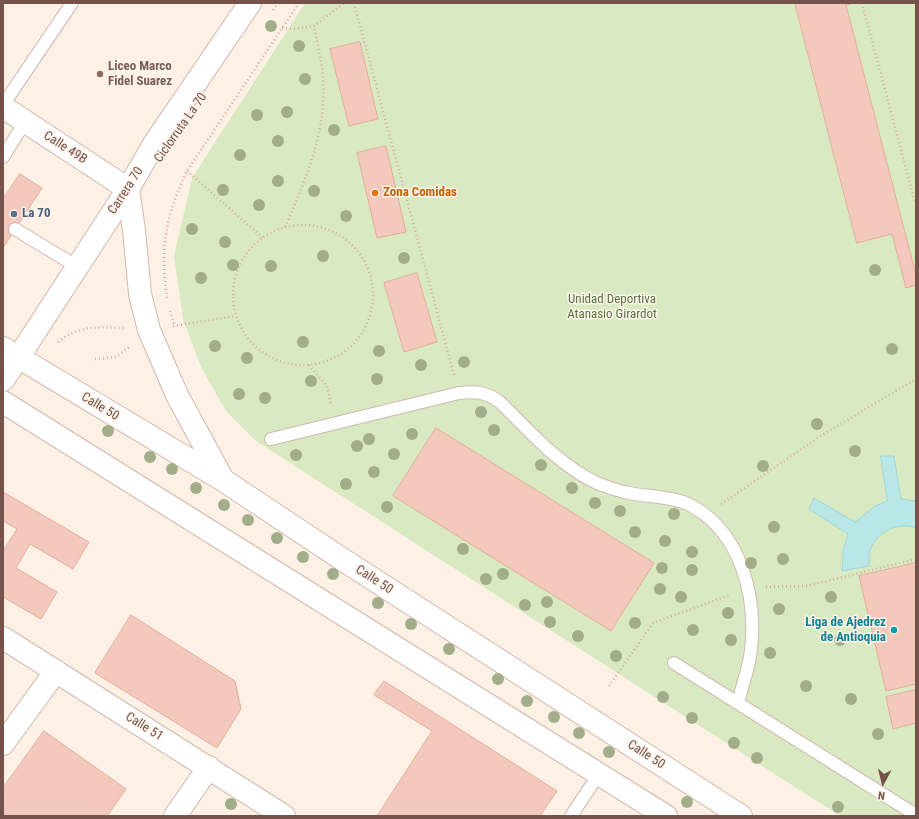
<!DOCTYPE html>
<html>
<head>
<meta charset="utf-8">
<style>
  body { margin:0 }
  #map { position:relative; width:919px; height:819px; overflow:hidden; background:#fdf0e5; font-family:"Roboto Condensed",sans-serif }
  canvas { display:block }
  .frame { position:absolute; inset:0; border:4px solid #76534a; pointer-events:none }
  .north { position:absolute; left:863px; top:763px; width:40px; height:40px; -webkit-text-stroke:3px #fff4eb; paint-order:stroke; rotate:187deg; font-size:11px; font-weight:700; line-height:16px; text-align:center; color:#76534a }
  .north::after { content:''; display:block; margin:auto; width:14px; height:18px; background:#76534a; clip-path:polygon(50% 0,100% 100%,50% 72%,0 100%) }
</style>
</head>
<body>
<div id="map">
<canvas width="919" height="819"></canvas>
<div class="frame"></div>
<div class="north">N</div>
</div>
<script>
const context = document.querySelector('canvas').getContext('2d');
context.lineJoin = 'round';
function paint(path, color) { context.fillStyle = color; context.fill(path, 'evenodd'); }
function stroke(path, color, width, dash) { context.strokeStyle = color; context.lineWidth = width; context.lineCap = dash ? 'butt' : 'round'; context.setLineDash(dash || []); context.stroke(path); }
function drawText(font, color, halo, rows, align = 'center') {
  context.font = font + ' "Roboto Condensed",sans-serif'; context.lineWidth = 3; context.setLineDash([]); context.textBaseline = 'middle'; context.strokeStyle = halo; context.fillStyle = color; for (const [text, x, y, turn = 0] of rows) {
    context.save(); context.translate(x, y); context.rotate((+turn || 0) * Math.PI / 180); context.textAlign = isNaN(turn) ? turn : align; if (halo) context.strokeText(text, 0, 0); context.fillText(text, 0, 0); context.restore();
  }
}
paint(new Path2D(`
  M 305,3 L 916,3 L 916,816 L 840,816 L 256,441 L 226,411 L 201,367 L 183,319 L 174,256 L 192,178 Z`), '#d9eac3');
const water = new Path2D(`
  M 881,456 L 894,456 L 901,499 L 916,501 L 916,528 C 898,521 877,532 870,550 C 869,555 869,561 869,566 L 842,571 L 843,551 L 848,534 L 809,509 L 814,498 L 855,522 L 875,506 L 887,501 Z`);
paint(water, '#b9e6e6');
stroke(water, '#9fd8d8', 1);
const building = new Path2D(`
  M 795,3 L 853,3 L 846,5 L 916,275 L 916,285 L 906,288 L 892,234 L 857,243 Z
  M 360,42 L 378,119 L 349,126 L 330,49 Z
  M 386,146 L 406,232 L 377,238 L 357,153 Z
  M 20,174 L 42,188 L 3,248 L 3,199 Z
  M 417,273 L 437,342 L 404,352 L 384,283 Z
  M 436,428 L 654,563 L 611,631 L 393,496 Z
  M 3,492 L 89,542 L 73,569 L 30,544 L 16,568 L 57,592 L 41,619 L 3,597 L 3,551 L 17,529 L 3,521 Z
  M 916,563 L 916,684 L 886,691 L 859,576 Z
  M 131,615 L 235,681 L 241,709 L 217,748 L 95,673 Z
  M 384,681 L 557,791 L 540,816 L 377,816 L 432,731 L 374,695 Z
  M 916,690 L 916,723 L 893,729 L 886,697 Z
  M 44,731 L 126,789 L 107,816 L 3,816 L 3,788 Z`);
paint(building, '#f2c9bc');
stroke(building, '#e5ad9c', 1);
const service = new Path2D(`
  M 3,105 L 72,3
  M 3,157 L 25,122
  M 15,229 L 76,266
  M 271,439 L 459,393 C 476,391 486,392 500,402 C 528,430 561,467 597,483 C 607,487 619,491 629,493 C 648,497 670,496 688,504 C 741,530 757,597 751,650 C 749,668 742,686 738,703
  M 674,663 L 916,815
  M 571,816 L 599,774`);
const minor = new Path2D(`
  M 3,107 L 128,189
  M 3,638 L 284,816
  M 3,744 L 56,671
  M 175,816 L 209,767`);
const tertiary = new Path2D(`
  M 18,358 L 128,189 L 154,144 L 250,3`);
const secondary = new Path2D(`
  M 128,189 L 134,230 L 140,294 L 149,330 L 177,395 L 223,480
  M 3,348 L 223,480 L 348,563 L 741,816
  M 3,380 L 18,358
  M 3,402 L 666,816`);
stroke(service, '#d0b8ae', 14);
stroke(minor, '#d0b8ae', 24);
stroke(tertiary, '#d0b8ae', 24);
stroke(secondary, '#d3b7ab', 24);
stroke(new Path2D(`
  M 354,3 L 454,375
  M 862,3 L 916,206
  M 273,10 L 278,3
  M 282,28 L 293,29 L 314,26 L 344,3
  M 187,171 L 263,238
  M233 295a70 70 0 1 1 140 0a70 70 0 1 1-140 0Z
  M 285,227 C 306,179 327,131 323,78 C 322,61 317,43 314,26
  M 167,298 C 160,247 165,218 187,171 L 299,3
  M 170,311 L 175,326
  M 173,326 L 236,316
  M 58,342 C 78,325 99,327 125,328
  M 95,359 L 116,357 L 131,346
  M 309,365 L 327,386 L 331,405
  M 721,504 L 822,435 L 916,379
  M 766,587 L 807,586 L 916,559
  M 609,686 L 653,623 L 730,595`), '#d7ac9f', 2.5, [1, 3]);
stroke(service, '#fff', 12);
stroke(minor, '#fff', 22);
stroke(tertiary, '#fff', 22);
stroke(secondary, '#fff', 22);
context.fillStyle = '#a2ad8a';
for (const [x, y] of [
  [271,26],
  [299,46],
  [305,79],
  [287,112],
  [257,115],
  [334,130],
  [278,141],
  [240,155],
  [278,181],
  [223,190],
  [314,191],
  [259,205],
  [346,216],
  [192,229],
  [225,242],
  [323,256],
  [404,258],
  [233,265],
  [271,266],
  [875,270],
  [201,278],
  [303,342],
  [215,346],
  [892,349],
  [379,351],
  [247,358],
  [464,362],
  [421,365],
  [377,379],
  [311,381],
  [239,394],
  [265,398],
  [481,412],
  [817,424],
  [494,430],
  [108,431],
  [412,434],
  [369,439],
  [357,446],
  [855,451],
  [394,454],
  [296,455],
  [150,457],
  [541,465],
  [763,466],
  [172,469],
  [374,472],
  [346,484],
  [196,488],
  [572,488],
  [595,503],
  [224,505],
  [387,507],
  [620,511],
  [674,514],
  [248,520],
  [774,527],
  [635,532],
  [277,538],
  [665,541],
  [463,549],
  [692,552],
  [303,557],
  [783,559],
  [751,563],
  [662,568],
  [692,570],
  [333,574],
  [503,574],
  [486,579],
  [660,589],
  [681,597],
  [831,597],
  [547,602],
  [378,603],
  [525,605],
  [779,609],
  [728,613],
  [550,622],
  [635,623],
  [411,624],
  [693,630],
  [578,636],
  [731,640],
  [840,640],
  [449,649],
  [770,653],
  [616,656],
  [498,679],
  [806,686],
  [663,697],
  [851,699],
  [527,701],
  [554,717],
  [692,718],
  [579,733],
  [878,734],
  [734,743],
  [609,752],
  [757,758],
  [687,802],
  [231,804],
  [838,807]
]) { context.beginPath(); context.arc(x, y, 6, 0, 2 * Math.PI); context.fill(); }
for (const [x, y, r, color] of [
  [100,74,4,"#8d6e63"],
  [375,193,4,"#e8710a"],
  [14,214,4,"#5c6f8a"],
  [894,630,4,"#0f9aa8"]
]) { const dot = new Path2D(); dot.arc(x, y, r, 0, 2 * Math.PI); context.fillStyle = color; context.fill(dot); stroke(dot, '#fff4eb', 1.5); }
drawText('bold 13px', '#785e54', '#fff4eb', [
  ["Liceo Marco",108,67],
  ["Fidel Suarez",108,82]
], 'left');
drawText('13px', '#76534a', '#fff4eb', [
  ["Ciclorruta La 70",181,128,-55],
  ["Calle 49B",65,148,33],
  ["Carrera 70",126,191,-57],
  ["Calle 50",100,407,31],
  ["Calle 50",374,580,33],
  ["Calle 51",144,727,32],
  ["Calle 50",646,755,33]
]);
drawText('bold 13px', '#c56008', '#fff4eb', [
  ["Zona Comidas",383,193]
], 'left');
drawText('bold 13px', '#4e5e75', '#fff4eb', [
  ["La 70",22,214]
], 'left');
drawText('13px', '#57763f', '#fff4eb', [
  ["Unidad Deportiva",612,300],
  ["Atanasio Girardot",612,315]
]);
drawText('bold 13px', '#0d838f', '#fff4eb', [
  ["Liga de Ajedrez",886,623],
  ["de Antioquia",886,638]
], 'right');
</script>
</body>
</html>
